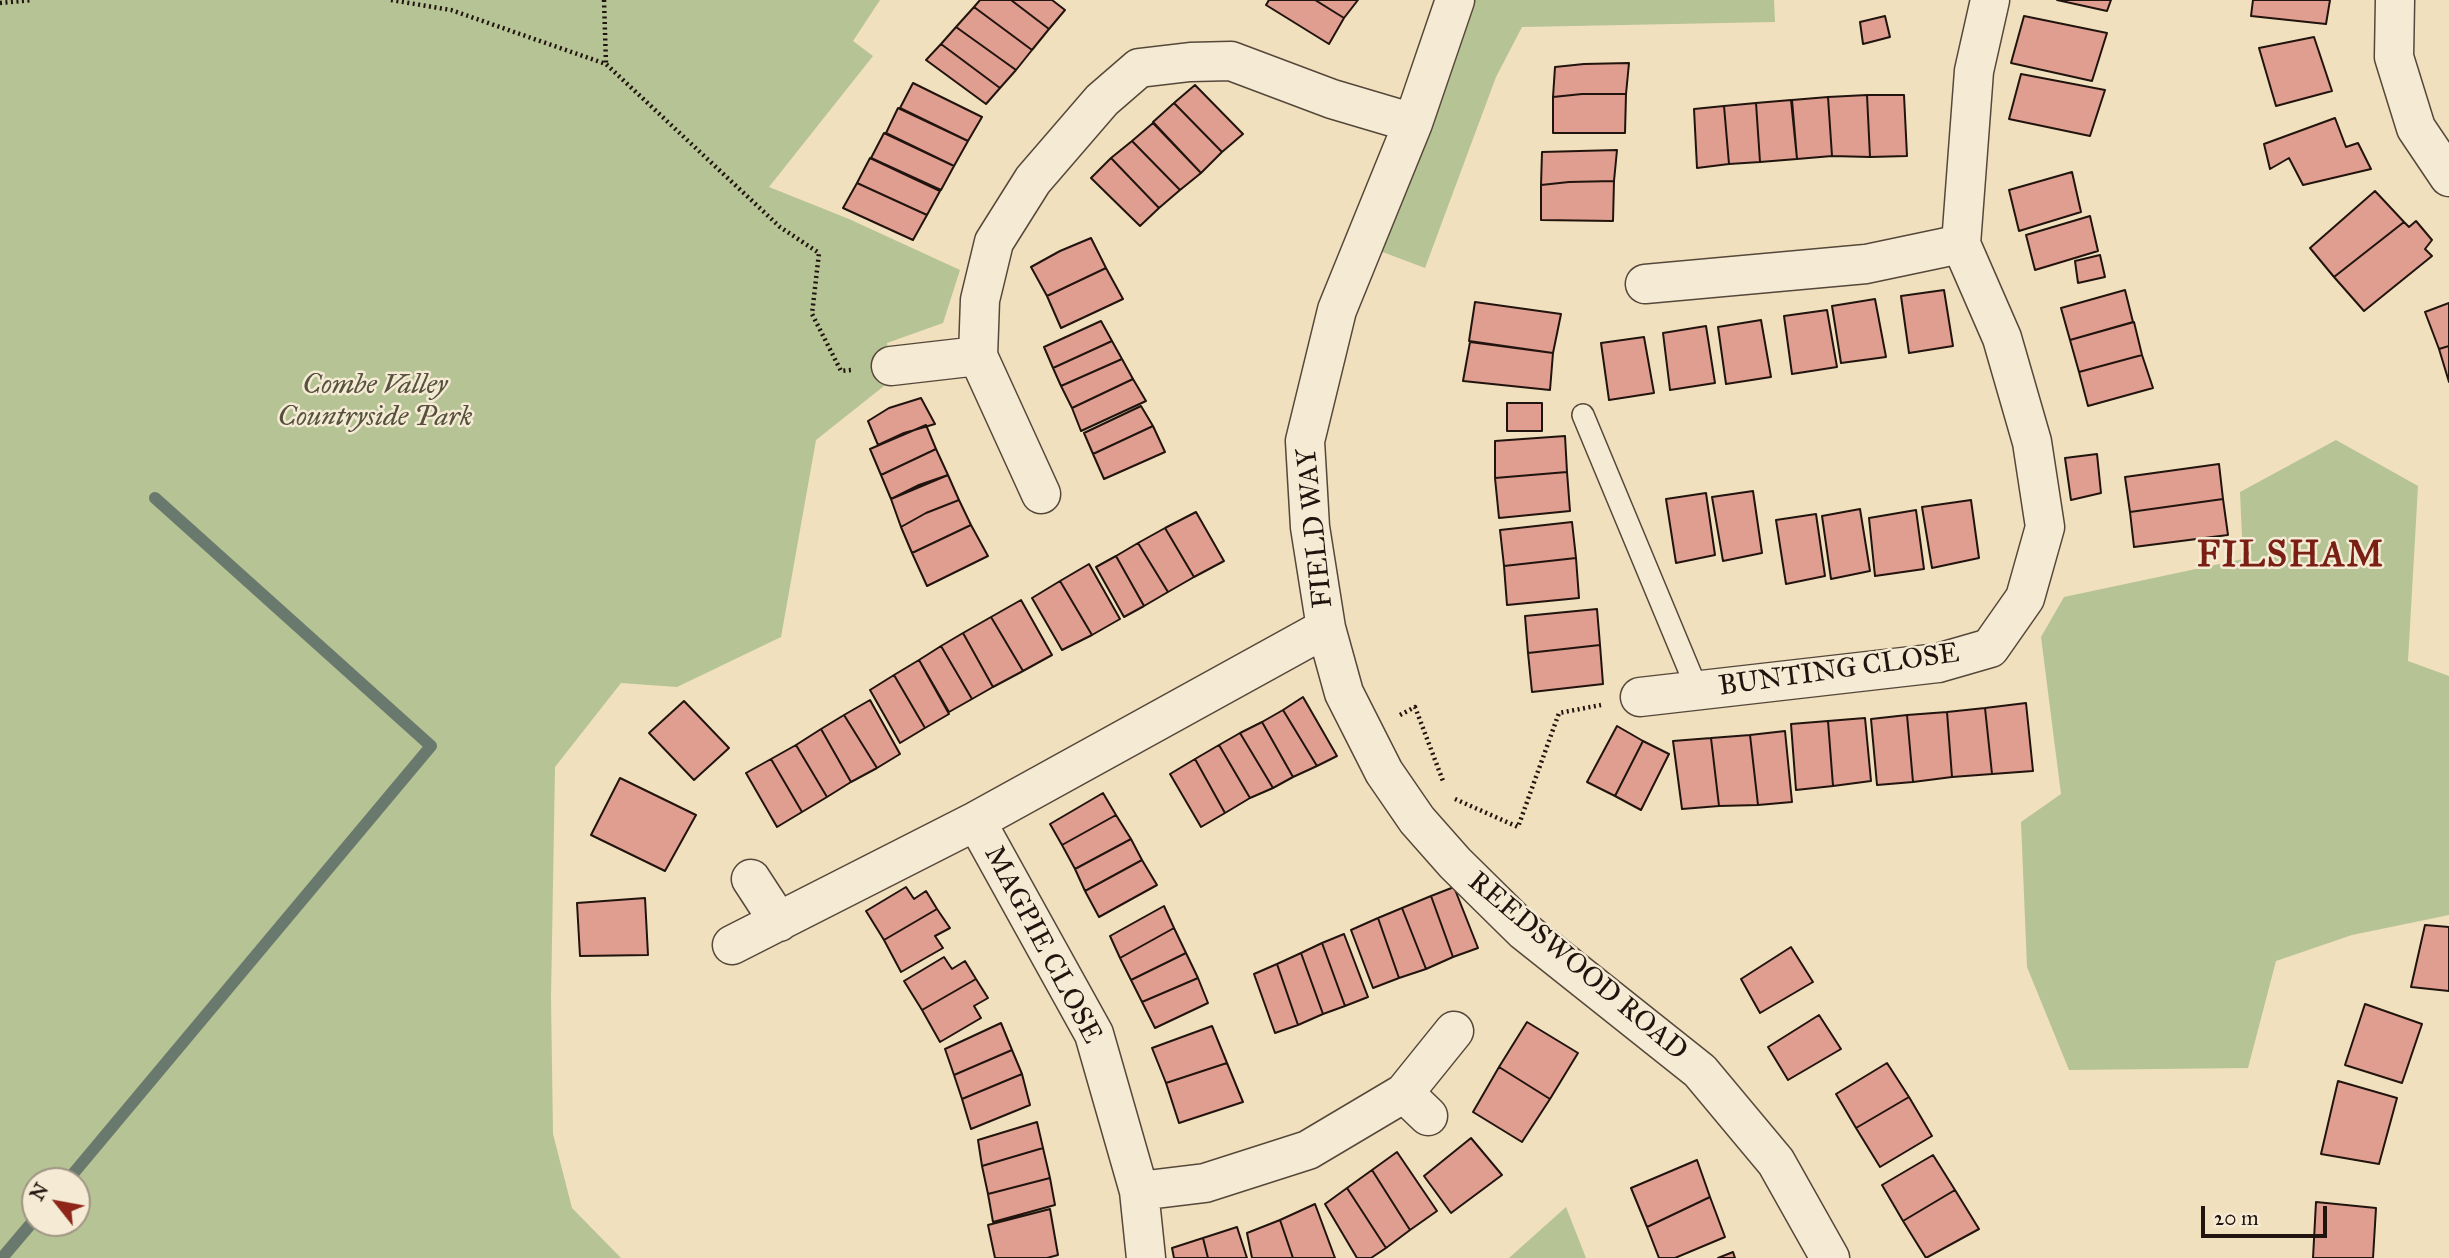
<!DOCTYPE html>
<html>
<head>
<meta charset="utf-8">
<style>
  body { margin:0 }
  #map { position:relative; width:2449px; height:1258px; overflow:hidden; background:#f0e0bd; font-family:"IM FELL Great Primer",serif }
  canvas { display:block }
  .north { position:absolute; left:21px; top:1167px; width:70px; height:70px; box-sizing:border-box; background:#f5ebd4; border:2px solid #a09585; border-radius:50%; rotate:301deg; font-size:19px; font-weight:700; line-height:28px; text-align:center; color:#21140e }
  .north::after { content:''; display:block; margin:auto; width:24px; height:32px; background:#8f2418; clip-path:polygon(50% 0,100% 100%,50% 72%,0 100%) }
  .scale { position:absolute; left:2201px; top:1206px; width:126px; height:32px; box-sizing:border-box; border:4px solid #21140e; border-top:0; padding-left:9px; font-size:21px; line-height:24px; white-space:nowrap; color:#21140e; -webkit-text-stroke:5px #f5ebd4; paint-order:stroke }
</style>
</head>
<body>
<div id="map">
<canvas width="2449" height="1258"></canvas>
<div class="north">N</div>
<div class="scale">20 m</div>
</div>
<script>
const context = document.querySelector('canvas').getContext('2d');
context.lineJoin = 'round';
function paint(path, color) { context.fillStyle = color; context.fill(path, 'evenodd'); }
function stroke(path, color, width, dash) { context.strokeStyle = color; context.lineWidth = width; context.lineCap = dash ? 'butt' : 'round'; context.setLineDash(dash || []); context.stroke(path); }
function drawText(font, color, halo, rows, align = 'center') {
  context.font = font + ' "IM FELL Great Primer",serif'; context.lineWidth = 5; context.setLineDash([]); context.textBaseline = 'middle'; context.strokeStyle = halo; context.fillStyle = color; for (const [text, x, y, turn = 0] of rows) {
    context.save(); context.translate(x, y); context.rotate((+turn || 0) * Math.PI / 180); context.textAlign = isNaN(turn) ? turn : align; if (halo) context.strokeText(text, 0, 0); context.fillText(text, 0, 0); context.restore();
  }
}
paint(new Path2D(`
  M 0,0 L 880,0 L 853,41 L 873,56 L 769,187 L 849,219 L 960,270 L 943,323 L 887,343 L 891,366 L 884,386 L 816,440 L 781,637 L 677,687 L 621,683 L 555,767 L 551,998 L 553,1134 L 572,1208 L 621,1258 L 0,1258 ZM 35,1181 L 77,1181 L 77,1223 L 35,1223 Z
  M 1465,0 L 1774,0 L 1775,22 L 1522,27 L 1496,77 L 1425,268 L 1372,248 Z
  M 2336,440 L 2418,486 L 2408,661 L 2449,676 L 2449,915 L 2352,935 L 2276,961 L 2248,1068 L 2069,1070 L 2027,967 L 2021,822 L 2061,794 L 2041,637 L 2064,597 L 2243,559 L 2240,492 Z
  M 1566,1207 L 1586,1258 L 1509,1258 Z`), '#b6c394');
stroke(new Path2D(`
  M 67,1181 L 431,746 L 155,498
  M 2,1258 L 35,1219`), '#6a796d', 12);
const building = new Path2D(`
  M 980,0 L 1011,0 L 1049,29 L 1032,50 L 974,7 Z
  M 1011,0 L 1052,0 L 1065,10 L 1049,29 Z
  M 1269,0 L 1315,0 L 1344,18 L 1329,44 L 1266,5 Z
  M 1315,0 L 1358,0 L 1344,18 Z
  M 2057,0 L 2111,0 L 2107,11 Z
  M 2253,0 L 2330,0 L 2326,24 L 2251,16 Z
  M 974,7 L 1032,50 L 1016,70 L 956,27 Z
  M 1885,16 L 1890,37 L 1863,44 L 1860,22 Z
  M 2024,16 L 2107,33 L 2092,81 L 2011,63 Z
  M 956,27 L 1016,70 L 1000,88 L 941,44 Z
  M 2314,37 L 2332,91 L 2276,106 L 2259,48 Z
  M 941,44 L 1000,88 L 986,104 L 926,60 Z
  M 1629,63 L 1626,94 L 1582,94 L 1553,97 L 1555,67 L 1584,64 Z
  M 2021,74 L 2105,90 L 2090,136 L 2009,119 Z
  M 913,83 L 982,117 L 968,141 L 900,108 Z
  M 1195,85 L 1243,134 L 1222,152 L 1174,103 Z
  M 1582,94 L 1626,94 L 1625,133 L 1553,133 L 1553,97 Z
  M 1867,95 L 1904,95 L 1907,156 L 1870,157 Z
  M 1867,95 L 1870,157 L 1832,156 L 1828,97 Z
  M 1828,97 L 1832,156 L 1797,159 L 1792,100 Z
  M 1791,100 L 1797,159 L 1760,162 L 1756,103 Z
  M 1174,103 L 1222,152 L 1201,173 L 1153,122 Z
  M 1756,103 L 1760,162 L 1729,164 L 1724,106 Z
  M 1724,106 L 1729,164 L 1697,168 L 1694,109 Z
  M 898,108 L 968,141 L 954,166 L 886,133 Z
  M 2335,118 L 2346,147 L 2358,143 L 2371,169 L 2303,185 L 2289,158 L 2270,169 L 2264,144 Z
  M 1153,123 L 1201,173 L 1180,190 L 1132,141 Z
  M 884,133 L 954,166 L 941,190 L 871,158 Z
  M 1132,141 L 1180,190 L 1159,208 L 1111,158 Z
  M 1617,150 L 1614,181 L 1569,182 L 1541,185 L 1542,152 Z
  M 870,158 L 940,191 L 927,215 L 857,183 Z
  M 1111,158 L 1159,208 L 1140,226 L 1091,178 Z
  M 2072,172 L 2081,212 L 2019,231 L 2009,190 Z
  M 1614,181 L 1613,221 L 1541,220 L 1541,185 L 1569,182 Z
  M 857,183 L 927,215 L 913,240 L 843,208 Z
  M 2375,191 L 2404,222 L 2334,277 L 2310,248 Z
  M 2090,216 L 2098,251 L 2035,270 L 2026,235 Z
  M 2416,221 L 2432,240 L 2425,249 L 2432,256 L 2364,311 L 2334,277 L 2404,222 L 2409,227 Z
  M 1091,238 L 1106,268 L 1047,296 L 1031,267 L 1060,251 Z
  M 2100,255 L 2105,277 L 2078,283 L 2075,261 Z
  M 1106,268 L 1123,299 L 1061,328 L 1047,296 Z
  M 1944,290 L 1953,346 L 1909,353 L 1901,296 Z
  M 2125,290 L 2133,322 L 2070,340 L 2061,308 Z
  M 1875,299 L 1886,357 L 1841,363 L 1832,306 Z
  M 1475,302 L 1561,314 L 1553,353 L 1469,341 Z
  M 2449,303 L 2449,346 L 2439,349 L 2425,312 Z
  M 1827,310 L 1837,367 L 1792,374 L 1784,316 Z
  M 1761,320 L 1771,377 L 1726,384 L 1718,327 Z
  M 1101,321 L 1112,341 L 1053,368 L 1044,347 Z
  M 2134,322 L 2142,355 L 2079,372 L 2070,340 Z
  M 1706,326 L 1715,383 L 1670,390 L 1663,333 Z
  M 1644,337 L 1654,393 L 1609,400 L 1601,343 Z
  M 1112,341 L 1122,359 L 1061,386 L 1053,368 Z
  M 1470,342 L 1553,353 L 1550,390 L 1463,381 Z
  M 2449,346 L 2449,382 L 2439,349 Z
  M 2142,355 L 2153,388 L 2088,406 L 2079,372 Z
  M 1122,359 L 1133,379 L 1072,408 L 1061,386 Z
  M 1133,379 L 1146,401 L 1081,431 L 1072,408 Z
  M 921,398 L 935,424 L 904,433 L 878,445 L 868,421 L 889,408 Z
  M 1507,403 L 1542,403 L 1542,431 L 1507,431 Z
  M 1141,406 L 1153,426 L 1093,454 L 1084,433 Z
  M 926,425 L 936,449 L 881,475 L 870,449 Z
  M 1153,426 L 1165,452 L 1104,479 L 1093,454 Z
  M 1565,436 L 1567,472 L 1495,478 L 1495,441 Z
  M 936,449 L 948,475 L 919,485 L 891,499 L 881,475 Z
  M 2097,454 L 2101,493 L 2071,500 L 2065,458 Z
  M 2219,464 L 2223,499 L 2130,512 L 2125,477 Z
  M 1567,472 L 1570,511 L 1499,518 L 1495,478 Z
  M 948,475 L 959,500 L 926,513 L 901,527 L 891,499 Z
  M 1753,491 L 1762,553 L 1723,561 L 1712,497 Z
  M 1706,493 L 1715,555 L 1676,563 L 1666,499 Z
  M 2223,499 L 2228,535 L 2134,547 L 2130,512 Z
  M 959,500 L 971,525 L 912,553 L 901,527 L 926,513 Z
  M 1971,500 L 1979,558 L 1932,568 L 1922,507 Z
  M 1860,509 L 1870,571 L 1831,579 L 1822,516 Z
  M 1916,510 L 1924,569 L 1875,576 L 1869,518 Z
  M 1196,512 L 1224,561 L 1194,577 L 1165,528 Z
  M 1816,514 L 1825,576 L 1786,584 L 1776,520 Z
  M 1572,522 L 1576,558 L 1504,566 L 1500,530 Z
  M 971,525 L 988,556 L 927,586 L 912,553 Z
  M 1165,528 L 1194,577 L 1168,592 L 1138,543 Z
  M 1138,543 L 1168,592 L 1144,606 L 1116,556 Z
  M 1116,556 L 1144,606 L 1124,617 L 1096,567 Z
  M 1576,558 L 1579,598 L 1507,605 L 1504,566 Z
  M 1089,564 L 1120,619 L 1092,635 L 1060,581 Z
  M 1060,581 L 1092,635 L 1062,650 L 1032,598 Z
  M 1021,600 L 1052,655 L 1023,671 L 991,617 Z
  M 1597,609 L 1600,645 L 1528,653 L 1525,616 Z
  M 991,617 L 1023,671 L 993,687 L 963,633 Z
  M 963,633 L 993,687 L 972,699 L 941,646 Z
  M 1600,645 L 1603,684 L 1532,692 L 1528,653 Z
  M 941,646 L 972,699 L 949,712 L 919,660 Z
  M 919,660 L 949,714 L 925,728 L 894,675 Z
  M 894,675 L 925,728 L 900,743 L 870,690 Z
  M 1303,697 L 1337,756 L 1317,766 L 1283,710 Z
  M 870,700 L 900,754 L 877,768 L 844,715 Z
  M 684,701 L 729,748 L 694,780 L 649,733 Z
  M 2026,703 L 2033,771 L 1992,774 L 1985,708 Z
  M 1985,708 L 1992,774 L 1952,777 L 1947,712 Z
  M 1283,710 L 1317,766 L 1293,777 L 1262,722 Z
  M 1947,712 L 1952,777 L 1913,782 L 1907,715 Z
  M 844,715 L 877,768 L 851,782 L 821,729 Z
  M 1907,715 L 1913,782 L 1877,785 L 1871,719 Z
  M 1865,718 L 1871,781 L 1833,786 L 1828,721 Z
  M 1828,721 L 1833,786 L 1796,790 L 1791,724 Z
  M 1262,722 L 1293,777 L 1273,788 L 1240,733 Z
  M 1617,726 L 1643,741 L 1615,796 L 1587,782 Z
  M 821,729 L 851,782 L 827,797 L 796,745 Z
  M 1785,731 L 1792,802 L 1758,805 L 1750,735 Z
  M 1240,733 L 1273,788 L 1250,798 L 1219,745 Z
  M 1750,735 L 1758,805 L 1719,806 L 1711,738 Z
  M 1711,738 L 1719,806 L 1682,809 L 1673,741 Z
  M 1643,741 L 1669,754 L 1641,810 L 1615,796 Z
  M 796,745 L 827,797 L 802,812 L 771,759 Z
  M 1219,745 L 1250,798 L 1225,813 L 1195,759 Z
  M 771,759 L 802,812 L 777,827 L 746,773 Z
  M 1195,759 L 1225,813 L 1201,827 L 1170,774 Z
  M 620,778 L 696,815 L 665,871 L 591,835 Z
  M 1103,793 L 1116,815 L 1062,845 L 1050,824 Z
  M 1116,815 L 1131,839 L 1075,869 L 1062,845 Z
  M 1131,839 L 1142,860 L 1085,891 L 1075,869 Z
  M 1142,860 L 1157,885 L 1099,917 L 1085,891 Z
  M 906,887 L 914,899 L 926,891 L 937,909 L 884,940 L 866,911 Z
  M 1454,887 L 1478,948 L 1453,957 L 1431,896 Z
  M 1431,896 L 1453,957 L 1426,969 L 1402,908 Z
  M 645,898 L 648,955 L 580,956 L 577,903 Z
  M 1164,906 L 1174,928 L 1120,958 L 1110,936 Z
  M 1402,908 L 1426,969 L 1399,978 L 1378,918 Z
  M 937,909 L 950,928 L 935,936 L 943,948 L 901,972 L 884,940 Z
  M 1378,918 L 1399,978 L 1373,988 L 1351,930 Z
  M 2425,925 L 2449,927 L 2449,991 L 2411,987 Z
  M 1174,928 L 1186,953 L 1131,980 L 1120,958 Z
  M 1344,934 L 1368,997 L 1345,1006 L 1322,943 Z
  M 1322,943 L 1345,1006 L 1323,1014 L 1301,953 Z
  M 1791,947 L 1813,982 L 1760,1013 L 1741,979 Z
  M 1186,953 L 1198,978 L 1142,1002 L 1131,980 Z
  M 1301,953 L 1323,1014 L 1298,1025 L 1277,964 Z
  M 944,957 L 952,969 L 965,961 L 976,979 L 922,1010 L 904,981 Z
  M 1277,964 L 1298,1025 L 1275,1033 L 1254,974 Z
  M 1198,978 L 1208,1003 L 1155,1028 L 1142,1002 Z
  M 976,979 L 988,998 L 974,1006 L 981,1018 L 940,1042 L 922,1010 Z
  M 2365,1004 L 2422,1024 L 2402,1083 L 2345,1065 Z
  M 1819,1015 L 1841,1049 L 1788,1080 L 1768,1047 Z
  M 1527,1022 L 1578,1053 L 1550,1099 L 1499,1067 Z
  M 1001,1023 L 1012,1050 L 954,1075 L 945,1049 Z
  M 1212,1026 L 1227,1063 L 1166,1083 L 1152,1048 Z
  M 1012,1050 L 1022,1074 L 962,1099 L 954,1075 Z
  M 1227,1063 L 1243,1102 L 1179,1123 L 1166,1083 Z
  M 1887,1063 L 1909,1097 L 1856,1128 L 1836,1094 Z
  M 1499,1067 L 1550,1099 L 1522,1142 L 1473,1112 Z
  M 1022,1074 L 1030,1105 L 971,1129 L 962,1099 Z
  M 2338,1081 L 2397,1098 L 2379,1164 L 2321,1154 Z
  M 1909,1097 L 1932,1136 L 1880,1167 L 1856,1128 Z
  M 1037,1122 L 1043,1148 L 982,1166 L 978,1140 Z
  M 1471,1138 L 1502,1175 L 1451,1213 L 1424,1176 Z
  M 1043,1148 L 1050,1178 L 988,1194 L 982,1166 Z
  M 1397,1152 L 1437,1211 L 1410,1230 L 1372,1170 Z
  M 1933,1155 L 1955,1190 L 1903,1221 L 1882,1185 Z
  M 1697,1160 L 1710,1197 L 1647,1227 L 1631,1188 Z
  M 1372,1170 L 1410,1230 L 1386,1248 L 1347,1188 Z
  M 1050,1178 L 1055,1205 L 993,1222 L 988,1194 Z
  M 1347,1188 L 1386,1248 L 1371,1258 L 1357,1258 L 1325,1204 Z
  M 1955,1190 L 1979,1229 L 1926,1258 L 1903,1221 Z
  M 1710,1197 L 1725,1237 L 1675,1258 L 1659,1258 L 1647,1227 Z
  M 2316,1202 L 2376,1208 L 2373,1258 L 2313,1258 Z
  M 1315,1204 L 1335,1258 L 1293,1258 L 1280,1220 Z
  M 1050,1209 L 1058,1255 L 1047,1258 L 995,1258 L 988,1225 Z
  M 1280,1220 L 1293,1258 L 1252,1258 L 1247,1233 Z
  M 1237,1227 L 1247,1258 L 1208,1258 L 1203,1238 Z
  M 1203,1238 L 1208,1258 L 1174,1258 L 1172,1248 Z
  M 1733,1252 L 1735,1258 L 1718,1258 Z`);
paint(building, '#df9e8f');
stroke(building, '#21140e', 2);
const service = new Path2D(`
  M 1583,415 L 1697,689`);
const minor = new Path2D(`
  M 2395,0 L 2394,57 L 2416,128 L 2449,177
  M 1645,284 L 1866,264 L 1961,244
  M 891,366 L 978,356
  M 1041,494 L 978,356 L 980,300 L 994,242 L 1033,180 L 1102,100 L 1139,68 L 1190,62 L 1231,61 L 1332,99 L 1413,123
  M 1326,628 L 1344,693 L 1384,772 L 1417,820 L 1455,863 L 1524,931 L 1700,1071 L 1776,1162 L 1830,1258
  M 1640,697 L 1938,663 L 1990,648 L 2025,598 L 2045,527 L 2032,442 L 2002,338 L 1961,244 L 1974,71 L 1990,0
  M 976,821 L 1094,1034 L 1139,1191 L 1205,1183 L 1308,1150 L 1404,1093 L 1454,1031
  M 751,879 L 779,922
  M 732,945 L 976,821 L 1326,628 L 1310,527 L 1305,441 L 1337,310 L 1413,123 L 1455,0
  M 1404,1093 L 1428,1116
  M 1139,1191 L 1146,1258`);
stroke(service, '#55473a', 24);
stroke(minor, '#55473a', 41);
stroke(new Path2D(`
  M 391,0 L 451,10 L 606,64 L 780,227 L 819,253 L 812,314 L 841,371 L 852,370
  M 604,0 L 606,64
  M 0,3 L 32,0
  M 1400,715 L 1415,707 L 1443,781
  M 1455,799 L 1518,827 L 1559,713 L 1601,705`), '#21140e', 4.5, [2, 3.5]);
stroke(service, '#f5ebd4', 21);
stroke(minor, '#f5ebd4', 38);
drawText('italic 28px', '#55513d', '#f5ebd4', [
  ["Combe Valley",375,386],
  ["Countryside Park",375,418]
]);
drawText('28px', '#21140e', '#f5ebd4', [
  ["FIELD WAY",1316,528,-96],
  ["BUNTING CLOSE",1839,671,-8],
  ["MAGPIE CLOSE",1042,945,62],
  ["REEDSWOOD ROAD",1577,967,40]
]);
context.letterSpacing = '2px';
drawText('bold 35px', '#7a1f14', '#f5ebd4', [
  ["FILSHAM",2291,557]
]);
context.letterSpacing = '0px';
</script>
</body>
</html>
